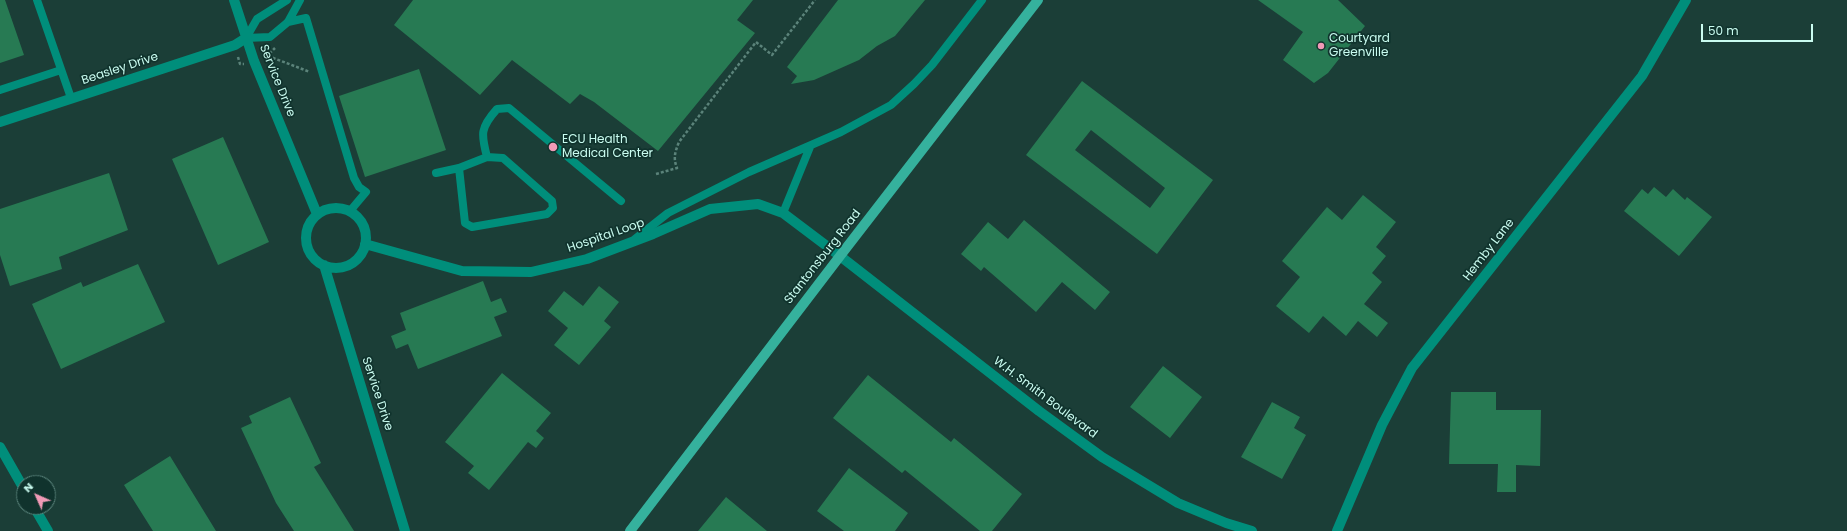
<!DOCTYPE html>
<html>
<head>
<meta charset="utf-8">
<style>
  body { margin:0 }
  #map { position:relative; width:1847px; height:531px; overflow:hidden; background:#1b3e37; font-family:Poppins,sans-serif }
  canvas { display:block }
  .north { position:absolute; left:16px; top:475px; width:40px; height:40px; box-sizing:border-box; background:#10332d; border:1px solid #5a837b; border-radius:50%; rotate:315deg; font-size:11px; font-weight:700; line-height:16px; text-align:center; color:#cafcf0 }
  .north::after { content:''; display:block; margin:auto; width:14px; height:18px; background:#f09ab6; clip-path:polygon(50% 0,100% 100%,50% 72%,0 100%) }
  .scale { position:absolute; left:1701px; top:24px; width:112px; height:18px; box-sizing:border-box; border:2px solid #cafcf0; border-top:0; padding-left:5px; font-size:12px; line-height:14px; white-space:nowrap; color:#cafcf0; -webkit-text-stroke:3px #10332d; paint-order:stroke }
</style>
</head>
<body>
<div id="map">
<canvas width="1847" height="531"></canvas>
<div class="north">N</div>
<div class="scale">50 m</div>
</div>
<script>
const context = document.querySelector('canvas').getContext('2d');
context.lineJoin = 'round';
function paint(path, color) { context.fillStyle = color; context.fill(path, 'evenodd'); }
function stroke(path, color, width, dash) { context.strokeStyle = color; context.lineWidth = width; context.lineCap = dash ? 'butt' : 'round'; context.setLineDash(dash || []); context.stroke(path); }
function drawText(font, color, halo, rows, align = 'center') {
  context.font = font + ' Poppins,sans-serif'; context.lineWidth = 3.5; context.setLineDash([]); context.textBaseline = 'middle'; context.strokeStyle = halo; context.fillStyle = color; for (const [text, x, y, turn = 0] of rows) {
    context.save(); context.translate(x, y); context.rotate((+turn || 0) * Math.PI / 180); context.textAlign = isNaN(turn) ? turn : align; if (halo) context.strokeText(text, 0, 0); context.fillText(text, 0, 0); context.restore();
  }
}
paint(new Path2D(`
  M 0,0 L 5,0 L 24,55 L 0,63 Z
  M 413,0 L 753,0 L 737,20 L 755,33 L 658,151 L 594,102 L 580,94 L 570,104 L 512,60 L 480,95 L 394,25 Z
  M 838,0 L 925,0 L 895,36 L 877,46 L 859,60 L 814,80 L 791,84 L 797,76 L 787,67 Z
  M 1258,0 L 1338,0 L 1365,26 L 1328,73 L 1314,83 L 1283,60 L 1303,32 Z
  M 419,69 L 446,150 L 365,177 L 339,96 Z
  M 1082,81 L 1213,180 L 1157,254 L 1026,155 ZM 1091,130 L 1165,188 L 1150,208 L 1075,150 Z
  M 223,137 L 269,242 L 218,265 L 172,159 Z
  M 109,173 L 128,230 L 59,257 L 62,269 L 10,286 L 0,255 L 0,209 Z
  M 1654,187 L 1666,197 L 1673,189 L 1685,200 L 1687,197 L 1712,217 L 1679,256 L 1624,211 L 1642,189 L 1648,194 Z
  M 1363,195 L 1396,222 L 1376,247 L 1386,256 L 1372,273 L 1382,282 L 1364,304 L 1388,323 L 1377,337 L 1358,321 L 1346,336 L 1323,316 L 1309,333 L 1276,306 L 1300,277 L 1282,261 L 1327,207 L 1342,220 Z
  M 1024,220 L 1110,292 L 1095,310 L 1062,282 L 1036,312 L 984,267 L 981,271 L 961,254 L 988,222 L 1008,239 Z
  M 138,264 L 165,322 L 61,369 L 32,304 L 81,282 L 83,287 Z
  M 483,281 L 491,302 L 501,298 L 507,312 L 494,317 L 502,336 L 418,369 L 408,344 L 396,349 L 391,336 L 406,330 L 400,313 Z
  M 599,286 L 619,302 L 604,321 L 611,327 L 579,365 L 554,345 L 568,328 L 548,311 L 564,291 L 583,306 Z
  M 1163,366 L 1202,397 L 1170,438 L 1130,407 Z
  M 502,373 L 551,413 L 536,431 L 544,438 L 536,448 L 528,442 L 489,490 L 468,473 L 474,466 L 445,442 Z
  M 868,375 L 951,442 L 954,438 L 1022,494 L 992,531 L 980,531 L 905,470 L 902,473 L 833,418 Z
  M 1451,392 L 1496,392 L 1496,410 L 1541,410 L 1540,466 L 1516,465 L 1516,492 L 1497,492 L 1498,464 L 1449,464 Z
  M 290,397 L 321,463 L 314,467 L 354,531 L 294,531 L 276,503 L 241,428 L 252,423 L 249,416 Z
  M 1272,402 L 1300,417 L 1294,428 L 1306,435 L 1282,479 L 1241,457 Z
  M 170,456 L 216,531 L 153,531 L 124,485 Z
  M 849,468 L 908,513 L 895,531 L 844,531 L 817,511 Z
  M 726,497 L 767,531 L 698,531 Z`), '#277a53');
stroke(new Path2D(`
  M 268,56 L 310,72
  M 238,57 L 240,64 L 244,64
  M 266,57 L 275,48
  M 656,174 L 677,168 C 673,158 675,152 679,142 L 756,42 L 772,55 L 815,0`), '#5b837a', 2.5, [3, 2]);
stroke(new Path2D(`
  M 37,0 L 71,98
  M 287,0 L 257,19 L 246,38 L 270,37 L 288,22 L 300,0
  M 288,22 L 306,18 L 354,178 L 359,187 L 366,192 L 350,211
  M 0,90 L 61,70
  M 459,168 L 465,223 L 472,227 L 547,214 L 553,208 L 552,201 L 503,158 L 487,157
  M 436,173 L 459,168 L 487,157 C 481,134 480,128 497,109 L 509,108 L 621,201
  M 783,213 L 810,147
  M 635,239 L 668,213 L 749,172 L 841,132 L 891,105 L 914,84 L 932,65 L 982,0`), '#008e7b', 8);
stroke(new Path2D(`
  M 234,0 L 254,61 L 317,214
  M 0,122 L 235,45 L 246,38
  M306 238a30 30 0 1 1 60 0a30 30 0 1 1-60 0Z
  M 365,244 L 462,271 L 531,272 L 587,259 L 653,234 L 710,209 L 758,204 L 783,213 L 840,256
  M 324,265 L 405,531
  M 0,447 L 24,489
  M 34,507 L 48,531
  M 1337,531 L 1382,425 L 1412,368 L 1642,76 L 1686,0`), '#008e7b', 10);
stroke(new Path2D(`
  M 840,256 L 1039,411 L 1102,457 L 1178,503 L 1226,523 L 1252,531`), '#008e7b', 10);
stroke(new Path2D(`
  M 630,531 L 840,256 L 1038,0`), '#35b19d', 10);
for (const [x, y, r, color] of [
  [1321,46,4,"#f09ab6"],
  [553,147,5,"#f09ab6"]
]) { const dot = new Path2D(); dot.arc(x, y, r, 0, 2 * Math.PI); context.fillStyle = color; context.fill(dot); stroke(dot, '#10332d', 1.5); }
drawText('12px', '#cafcf0', '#10332d', [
  ["Courtyard",1329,39],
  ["Greenville",1329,53],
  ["ECU Health",562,140],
  ["Medical Center",562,154]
], 'left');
drawText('12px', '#cafcf0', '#10332d', [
  ["Beasley Drive",120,69,-18],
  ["Service Drive",277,81,68],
  ["Hospital Loop",606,236,-19],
  ["Hemby Lane",1489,250,-52],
  ["Stantonsburg Road",823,257,-52],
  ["Service Drive",377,394,72],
  ["W.H. Smith Boulevard",1045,398,37]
]);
</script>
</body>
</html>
